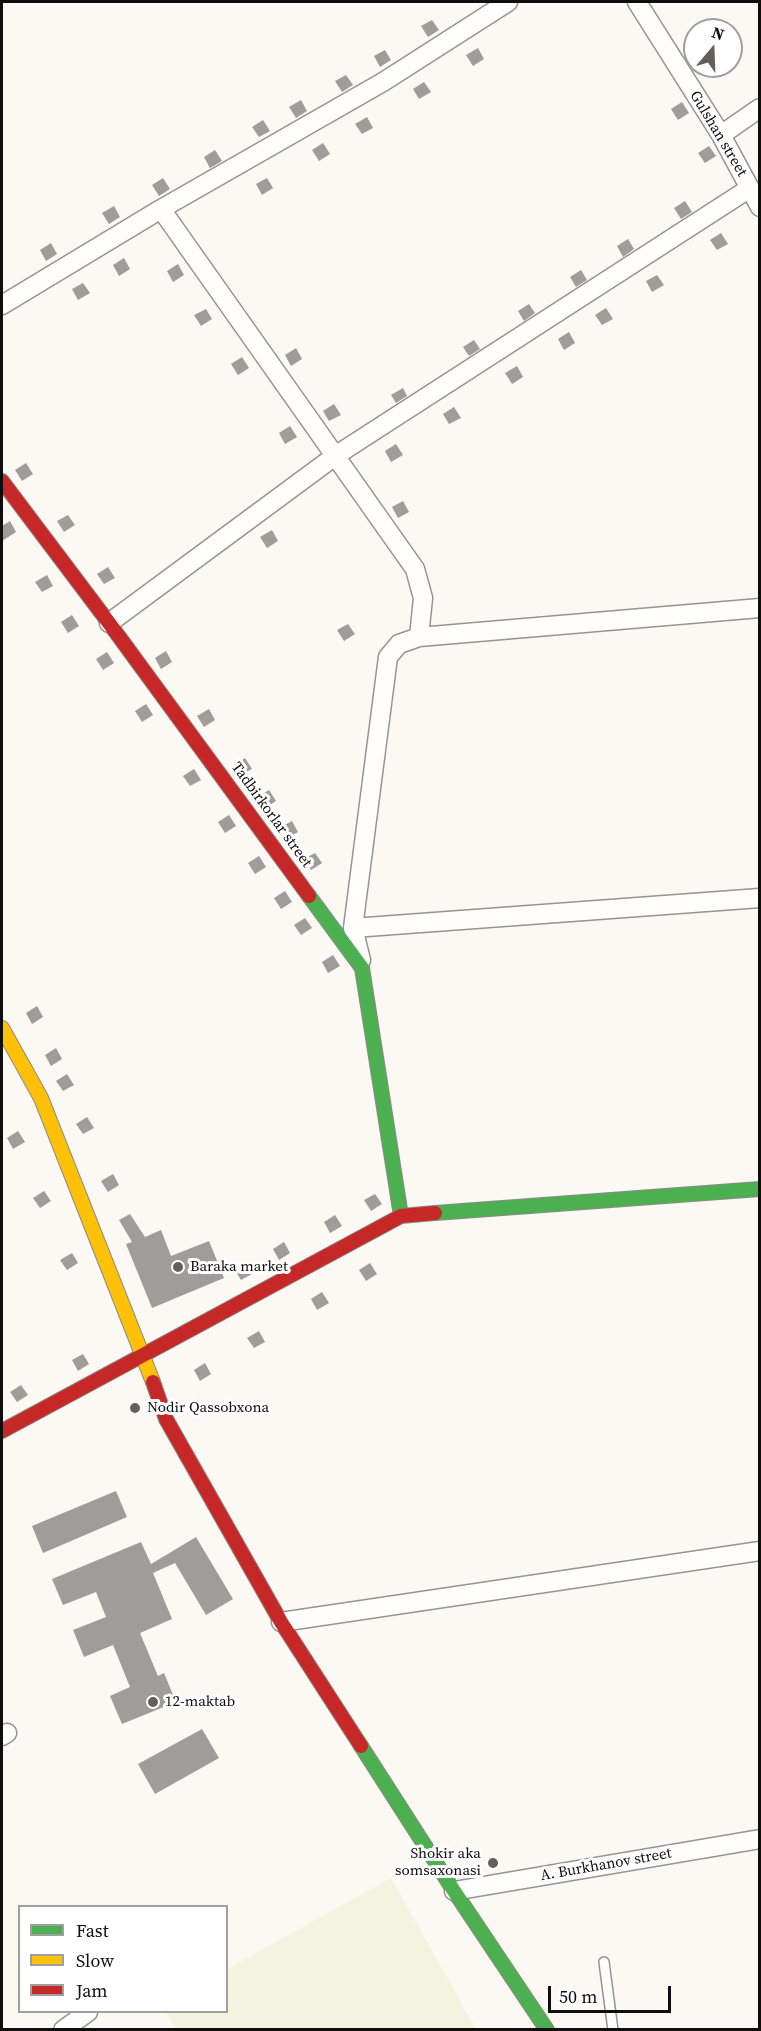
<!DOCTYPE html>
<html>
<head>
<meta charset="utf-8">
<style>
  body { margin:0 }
  #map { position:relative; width:761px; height:2031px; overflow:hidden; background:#fcf9f4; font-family:"Source Serif 4",serif }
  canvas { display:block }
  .frame { position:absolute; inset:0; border:3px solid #0e0e0e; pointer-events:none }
  .legend { position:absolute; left:18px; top:1905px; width:210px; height:108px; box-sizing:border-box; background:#fff; border:2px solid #9f9f9f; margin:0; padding:8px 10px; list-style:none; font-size:18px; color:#0e0e0e }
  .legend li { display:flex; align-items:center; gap:12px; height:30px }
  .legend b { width:30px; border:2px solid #9f9f9f }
  .north { position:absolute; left:683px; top:18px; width:60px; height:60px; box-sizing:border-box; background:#fff; border:2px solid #9f9f9f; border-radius:50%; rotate:19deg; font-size:16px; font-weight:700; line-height:24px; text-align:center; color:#0e0e0e }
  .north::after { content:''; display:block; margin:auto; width:21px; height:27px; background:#61605e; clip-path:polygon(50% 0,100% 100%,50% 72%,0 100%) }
  .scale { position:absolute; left:548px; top:1986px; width:123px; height:27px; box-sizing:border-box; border:3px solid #0e0e0e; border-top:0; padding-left:8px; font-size:18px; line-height:21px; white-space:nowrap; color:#0e0e0e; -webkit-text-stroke:4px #fff; paint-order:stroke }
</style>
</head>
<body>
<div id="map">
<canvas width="761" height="2031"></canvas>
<div class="frame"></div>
<ul class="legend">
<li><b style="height:8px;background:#4caf50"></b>Fast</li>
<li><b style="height:8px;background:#ffc107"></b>Slow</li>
<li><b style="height:8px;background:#c62828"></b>Jam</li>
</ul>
<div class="north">N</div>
<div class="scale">50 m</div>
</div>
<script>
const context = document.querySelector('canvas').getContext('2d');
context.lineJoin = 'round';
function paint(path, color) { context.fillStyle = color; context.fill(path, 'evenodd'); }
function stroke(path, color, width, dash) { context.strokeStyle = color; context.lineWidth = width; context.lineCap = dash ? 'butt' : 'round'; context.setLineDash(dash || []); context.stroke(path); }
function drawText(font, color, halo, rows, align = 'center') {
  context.font = font + ' "Source Serif 4",serif'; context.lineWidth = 6; context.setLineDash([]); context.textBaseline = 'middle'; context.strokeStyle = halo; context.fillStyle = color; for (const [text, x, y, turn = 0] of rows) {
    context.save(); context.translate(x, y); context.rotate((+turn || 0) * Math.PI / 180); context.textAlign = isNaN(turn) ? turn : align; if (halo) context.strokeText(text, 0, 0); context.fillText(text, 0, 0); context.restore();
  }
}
paint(new Path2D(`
  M 391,1878 L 476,2029 L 176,2029 L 166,2012 L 226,2012 L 227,1969 Z`), '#f2f4dd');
paint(new Path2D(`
  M 432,20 L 439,30 L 428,37 L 421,26 Z
  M 478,48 L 484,59 L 473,66 L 466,55 Z
  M 385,50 L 391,60 L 380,67 L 374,56 Z
  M 346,75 L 353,85 L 342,92 L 335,81 Z
  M 424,82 L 431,92 L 419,99 L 413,89 Z
  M 301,100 L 307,111 L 296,118 L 289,107 Z
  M 682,102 L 689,113 L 678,120 L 671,109 Z
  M 367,117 L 373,128 L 362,134 L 355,124 Z
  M 263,120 L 270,131 L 259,137 L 252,127 Z
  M 323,143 L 330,154 L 319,161 L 312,150 Z
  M 709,146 L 716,156 L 705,163 L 698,153 Z
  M 215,150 L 222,161 L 210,168 L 204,157 Z
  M 163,178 L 170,189 L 159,196 L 152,185 Z
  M 267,178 L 273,188 L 262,195 L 256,184 Z
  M 685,201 L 692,212 L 681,219 L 674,208 Z
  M 114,206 L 120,217 L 109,224 L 102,213 Z
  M 721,233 L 728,244 L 717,250 L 710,240 Z
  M 628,239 L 634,249 L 623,257 L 617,246 Z
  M 51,243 L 57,254 L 46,261 L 40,250 Z
  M 124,258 L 130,269 L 119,276 L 113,265 Z
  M 178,264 L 184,275 L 173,282 L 167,271 Z
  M 581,270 L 587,280 L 576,287 L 570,277 Z
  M 657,275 L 664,285 L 652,292 L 646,281 Z
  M 83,283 L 90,293 L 78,300 L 72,289 Z
  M 529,304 L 535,313 L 524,321 L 518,311 Z
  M 606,308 L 613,319 L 602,325 L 595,315 Z
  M 206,309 L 212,319 L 201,326 L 194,315 Z
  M 569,332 L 575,343 L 564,350 L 558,339 Z
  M 474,340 L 480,349 L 469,356 L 463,347 Z
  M 296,348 L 302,359 L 291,366 L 285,355 Z
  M 242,357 L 249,368 L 238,375 L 231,364 Z
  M 517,366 L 523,377 L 512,384 L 505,373 Z
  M 403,388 L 407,396 L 396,403 L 391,395 Z
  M 334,404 L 341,415 L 329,421 L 323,411 Z
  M 454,407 L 461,418 L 449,424 L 443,414 Z
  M 290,426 L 297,437 L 285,444 L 279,433 Z
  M 396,444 L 403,455 L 391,462 L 385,451 Z
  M 26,463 L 33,474 L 22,481 L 15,470 Z
  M 403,501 L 409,512 L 398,518 L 392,507 Z
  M 68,515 L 75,525 L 64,532 L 57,521 Z
  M 10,521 L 16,532 L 2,541 L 2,526 Z
  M 272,530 L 278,541 L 267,548 L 260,537 Z
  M 108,567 L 115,578 L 104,584 L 97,574 Z
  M 47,575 L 53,586 L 42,592 L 35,582 Z
  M 72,615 L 79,626 L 68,633 L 61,622 Z
  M 348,624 L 355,634 L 344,641 L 337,630 Z
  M 166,651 L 172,662 L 161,669 L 155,658 Z
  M 107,652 L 114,663 L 103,670 L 96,659 Z
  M 146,704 L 153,715 L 142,722 L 135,711 Z
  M 209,709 L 215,720 L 204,727 L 197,716 Z
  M 245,758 L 252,769 L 240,775 L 234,765 Z
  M 194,769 L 201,780 L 190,786 L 183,776 Z
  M 269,790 L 276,801 L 265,808 L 258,797 Z
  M 229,815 L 236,826 L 225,833 L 218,822 Z
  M 292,821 L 298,832 L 287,838 L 281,827 Z
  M 315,853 L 322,863 L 311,870 L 304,859 Z
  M 259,856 L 266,867 L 255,874 L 248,863 Z
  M 285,891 L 292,902 L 281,909 L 274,898 Z
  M 305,918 L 312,928 L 301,935 L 294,925 Z
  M 333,955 L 340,966 L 328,973 L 322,962 Z
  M 37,1006 L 43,1017 L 32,1024 L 26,1013 Z
  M 56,1048 L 62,1059 L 51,1066 L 45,1055 Z
  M 67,1074 L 74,1085 L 63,1091 L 56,1081 Z
  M 87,1117 L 94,1128 L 83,1134 L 76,1124 Z
  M 18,1131 L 25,1142 L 13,1149 L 7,1138 Z
  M 113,1174 L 119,1185 L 108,1192 L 101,1181 Z
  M 44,1191 L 51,1201 L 40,1208 L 33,1198 Z
  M 375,1194 L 382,1204 L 371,1211 L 364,1200 Z
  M 130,1214 L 145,1237 L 161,1230 L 171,1256 L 209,1241 L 224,1278 L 152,1308 L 126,1244 L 132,1242 L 119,1220 Z
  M 335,1215 L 342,1226 L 330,1233 L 324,1222 Z
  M 284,1242 L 290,1253 L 279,1260 L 273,1249 Z
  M 72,1253 L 78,1263 L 67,1270 L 60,1260 Z
  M 246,1263 L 252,1274 L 241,1280 L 235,1270 Z
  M 370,1263 L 377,1274 L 366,1281 L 359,1270 Z
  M 322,1292 L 329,1303 L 317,1310 L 311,1299 Z
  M 259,1331 L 265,1342 L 254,1348 L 247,1338 Z
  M 83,1354 L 89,1364 L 78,1371 L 72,1360 Z
  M 205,1363 L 211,1374 L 200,1381 L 194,1370 Z
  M 21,1385 L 28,1395 L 17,1402 L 10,1392 Z
  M 116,1491 L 127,1517 L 43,1553 L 32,1526 Z
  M 196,1537 L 233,1599 L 206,1615 L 175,1563 L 153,1573 L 172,1619 L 140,1633 L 158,1676 L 164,1673 L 176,1702 L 122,1724 L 110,1696 L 130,1687 L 113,1645 L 84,1657 L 73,1630 L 106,1617 L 96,1592 L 63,1605 L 52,1579 L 141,1542 L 151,1564 Z
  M 202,1729 L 219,1758 L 155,1794 L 138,1764 Z`), '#9f9c99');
const lane = new Path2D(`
  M 604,1962 L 613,2030`);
const street = new Path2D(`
  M 637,2 L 721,135 L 760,207
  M 721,135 L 760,108
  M 161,209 L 415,569 L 423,598 L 419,637 L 760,608
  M 2,305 L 161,209 L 383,82 L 508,2
  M 109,623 L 335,456 L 750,188
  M 353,928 L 388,657 L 399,644 L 419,637
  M 361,960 L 353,928 L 760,898
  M 281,1622 L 760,1551
  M 2,1736 L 7,1733
  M 454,1891 L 760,1839
  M 63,2030 L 88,2012`);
const fast = new Path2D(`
  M 309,896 L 362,968 L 401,1216
  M 435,1213 L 760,1189
  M 361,1746 L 454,1891 L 547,2030`);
const slow = new Path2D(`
  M 2,1028 L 41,1098 L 153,1382`);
const jam = new Path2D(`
  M 2,481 L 109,623 L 309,896
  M 153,1382 L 166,1419 L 281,1622 L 361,1746
  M 2,1431 L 401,1216 L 435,1213`);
stroke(lane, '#959492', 12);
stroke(street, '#959492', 21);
stroke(fast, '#8c8a88', 16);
stroke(slow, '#8c8a88', 16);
stroke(jam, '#8c8a88', 16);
stroke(lane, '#fffefd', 9);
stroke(street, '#fffefd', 18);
stroke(fast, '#4caf50', 14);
stroke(slow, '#ffc107', 14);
stroke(jam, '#c62828', 14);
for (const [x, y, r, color] of [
  [178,1267,6,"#61605e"],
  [135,1408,6,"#61605e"],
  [153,1702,6,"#61605e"],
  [493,1863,6,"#61605e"]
]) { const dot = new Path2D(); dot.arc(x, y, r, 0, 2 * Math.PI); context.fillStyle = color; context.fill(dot); stroke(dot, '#fff', 2); }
drawText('15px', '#0e0e0e', '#fff', [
  ["Gulshan street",718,134,59],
  ["Tadbirkorlar street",271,815,54],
  ["A. Burkhanov street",606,1865,-10]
]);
drawText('15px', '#0e0e0e', '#fff', [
  ["Baraka market",190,1267],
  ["Nodir Qassobxona",147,1408],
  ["12-maktab",165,1702],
  ["Shokir aka",481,1854,"right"],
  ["somsaxonasi",481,1871,"right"]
], 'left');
</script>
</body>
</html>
